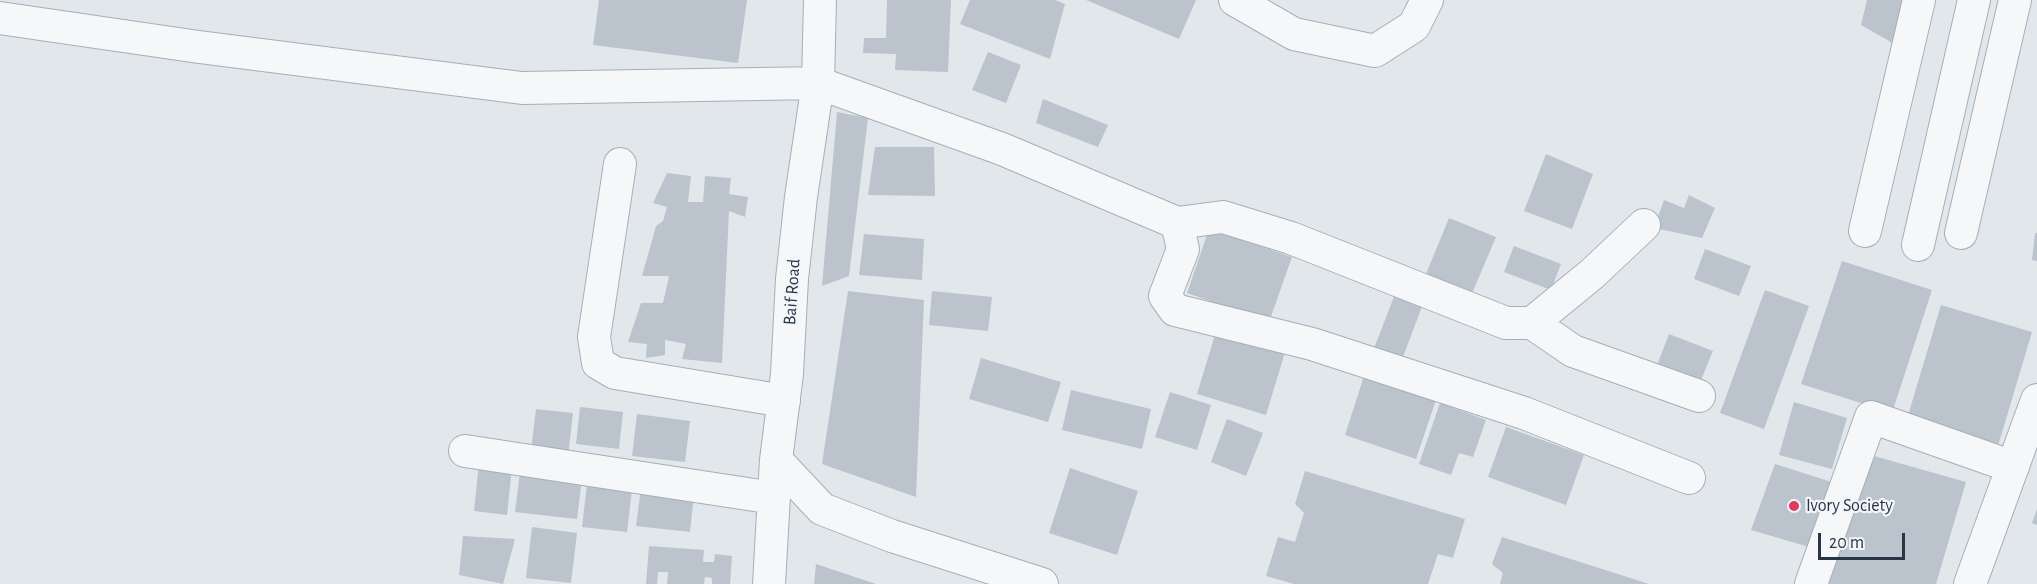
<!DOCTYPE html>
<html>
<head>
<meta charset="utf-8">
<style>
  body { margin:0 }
  #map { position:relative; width:2037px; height:584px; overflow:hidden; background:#e2e7ec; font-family:"Alegreya Sans",sans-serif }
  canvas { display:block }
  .scale { position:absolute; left:1818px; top:533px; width:87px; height:27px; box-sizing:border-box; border:3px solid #283546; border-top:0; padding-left:8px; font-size:18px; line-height:21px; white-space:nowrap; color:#283546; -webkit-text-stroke:4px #f2f5f9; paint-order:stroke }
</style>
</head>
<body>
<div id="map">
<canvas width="2037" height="584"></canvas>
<div class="scale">20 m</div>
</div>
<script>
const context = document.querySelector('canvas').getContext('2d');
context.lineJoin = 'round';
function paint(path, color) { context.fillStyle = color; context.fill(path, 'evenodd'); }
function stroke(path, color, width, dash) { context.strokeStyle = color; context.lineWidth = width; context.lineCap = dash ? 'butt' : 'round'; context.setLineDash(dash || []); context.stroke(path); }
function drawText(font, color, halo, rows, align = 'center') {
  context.font = font + ' "Alegreya Sans",sans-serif'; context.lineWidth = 4.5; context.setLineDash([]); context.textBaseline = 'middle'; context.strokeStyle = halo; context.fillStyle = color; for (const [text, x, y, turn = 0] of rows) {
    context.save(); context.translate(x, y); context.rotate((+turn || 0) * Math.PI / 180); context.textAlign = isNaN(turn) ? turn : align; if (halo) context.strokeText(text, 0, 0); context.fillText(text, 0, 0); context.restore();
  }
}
paint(new Path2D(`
  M 599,0 L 747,0 L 738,63 L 593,45 Z
  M 887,0 L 951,0 L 948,72 L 895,70 L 896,54 L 863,53 L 864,38 L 886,38 Z
  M 970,0 L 1055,0 L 1065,4 L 1050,59 L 960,24 Z
  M 1086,0 L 1196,0 L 1179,39 Z
  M 1867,0 L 1909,0 L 1896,45 L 1861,25 Z
  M 988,52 L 1021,65 L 1006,103 L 972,90 Z
  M 1043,99 L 1108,125 L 1098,147 L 1036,123 Z
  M 837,112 L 868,118 L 849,276 L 822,286 Z
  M 875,147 L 934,147 L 935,196 L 868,195 Z
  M 1546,154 L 1593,174 L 1572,229 L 1524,211 Z
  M 667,173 L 691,176 L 688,202 L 703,202 L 705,176 L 731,178 L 729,194 L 748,197 L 745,217 L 729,211 L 722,363 L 682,359 L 686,344 L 665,340 L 665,355 L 646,358 L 647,344 L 628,342 L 641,303 L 663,303 L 669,276 L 642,276 L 656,226 L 663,221 L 667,207 L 653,203 Z
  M 1689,195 L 1715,208 L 1702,238 L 1654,228 L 1664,200 L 1684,208 Z
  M 1449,218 L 1496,237 L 1470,298 L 1424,279 Z
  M 1209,229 L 1292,257 L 1269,322 L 1187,293 Z
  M 2035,233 L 2037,233 L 2037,261 L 2032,260 Z
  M 864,234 L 924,239 L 922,280 L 859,275 Z
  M 1514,246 L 1561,264 L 1551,290 L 1504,272 Z
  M 1705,249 L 1751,266 L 1739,296 L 1694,279 Z
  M 1842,261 L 1932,290 L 1892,413 L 1801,384 Z
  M 1765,290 L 1809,306 L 1764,429 L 1720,413 Z
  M 848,291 L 924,300 L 916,497 L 822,464 Z
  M 932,291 L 992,297 L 988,331 L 929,325 Z
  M 1395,294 L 1423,304 L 1401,362 L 1373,351 Z
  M 1941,305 L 2032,332 L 1998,446 L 1907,419 Z
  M 1217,328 L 1286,349 L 1266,415 L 1197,394 Z
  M 1669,334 L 1713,351 L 1699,385 L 1656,368 Z
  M 981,358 L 1061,382 L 1048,422 L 969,399 Z
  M 1364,376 L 1436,400 L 1416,459 L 1345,435 Z
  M 1071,390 L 1151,409 L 1142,449 L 1062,430 Z
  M 1170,392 L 1211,405 L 1197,450 L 1155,437 Z
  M 1794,402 L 1847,418 L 1832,469 L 1779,455 Z
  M 1440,403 L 1486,420 L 1473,457 L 1459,453 L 1451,475 L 1419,464 Z
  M 580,407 L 623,412 L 619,449 L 576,444 Z
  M 536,409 L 573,413 L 568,456 L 531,451 Z
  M 637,414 L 690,421 L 685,462 L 632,456 Z
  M 1227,419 L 1263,433 L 1246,476 L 1211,462 Z
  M 1506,427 L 1584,455 L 1566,505 L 1488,477 Z
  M 1867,454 L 1966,482 L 1936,584 L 1829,584 Z
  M 479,463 L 512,467 L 507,515 L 474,511 Z
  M 521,464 L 583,471 L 577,519 L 515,512 Z
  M 1775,464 L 1835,483 L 1816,549 L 1751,530 Z
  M 1070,468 L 1138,491 L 1117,555 L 1049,533 Z
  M 1305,471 L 1465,519 L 1453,558 L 1438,554 L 1428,584 L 1294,584 L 1266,576 L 1278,537 L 1295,542 L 1304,513 L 1295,504 Z
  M 588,476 L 633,481 L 627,532 L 582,527 Z
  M 641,488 L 694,494 L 690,532 L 636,526 Z
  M 2037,509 L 2037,525 L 2032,523 Z
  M 532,527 L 577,533 L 571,583 L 526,578 Z
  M 463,536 L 515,539 L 503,584 L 459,575 Z
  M 1502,537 L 1649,584 L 1500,584 L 1503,573 L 1492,564 Z
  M 649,546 L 704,550 L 703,562 L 714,562 L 715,554 L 732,556 L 730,584 L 712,584 L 712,578 L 705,577 L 704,584 L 667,584 L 668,572 L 658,572 L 657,584 L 646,584 Z
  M 816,564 L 876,584 L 814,584 Z`), '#bbc3cc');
const minor = new Path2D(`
  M 1235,0 L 1294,34 L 1375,51 L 1414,26 L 1427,0
  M 0,18 L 199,47 L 522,88 L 818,83 L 1002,149 L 1177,223 L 1223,217 L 1291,238 L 1506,323 L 1532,323 L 1592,274 L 1644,225
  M 620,164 L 594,337 L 598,363 L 615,373 L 784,401
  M 1177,223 L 1183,249 L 1165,296 L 1175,310 L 1312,344 L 1524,413 L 1689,478
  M 1865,231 L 1919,0
  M 1961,233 L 2015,0
  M 1918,245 L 1974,0
  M 1532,323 L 1573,351 L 1699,396
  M 465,451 L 774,498
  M 776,460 L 822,509 L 892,536 L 1042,584
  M 769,584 L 776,460 L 787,374 L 792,279 L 801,197 L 818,83 L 820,0
  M 1811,584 L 1871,417 L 2013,467
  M 1970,584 L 2037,400`);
stroke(minor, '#a6aeb7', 34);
stroke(minor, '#f5f7f9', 32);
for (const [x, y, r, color] of [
  [1794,506,6,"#dd3a61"]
]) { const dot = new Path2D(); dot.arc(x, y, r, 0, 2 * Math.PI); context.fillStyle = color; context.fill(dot); stroke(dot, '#f2f5f9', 2); }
drawText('18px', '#283546', '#f2f5f9', [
  ["Baif Road",792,292,-86]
]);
drawText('18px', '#283546', '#f2f5f9', [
  ["Ivory Society",1806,506]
], 'left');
</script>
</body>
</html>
